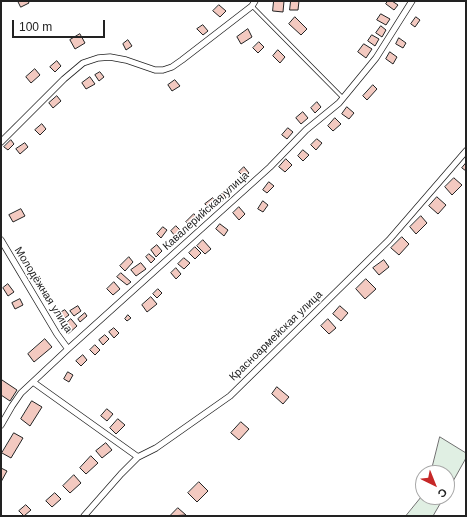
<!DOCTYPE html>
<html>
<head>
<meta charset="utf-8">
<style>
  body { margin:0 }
  #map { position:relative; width:467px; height:517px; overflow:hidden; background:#fff; font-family:Arial,sans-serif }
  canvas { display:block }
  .frame { position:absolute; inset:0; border:2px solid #222; pointer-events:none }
  .north { position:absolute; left:415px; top:465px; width:40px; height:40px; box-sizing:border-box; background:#fff; border:1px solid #a7a7a7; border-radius:50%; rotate:137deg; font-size:11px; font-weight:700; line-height:16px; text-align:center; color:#222 }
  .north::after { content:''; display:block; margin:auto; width:14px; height:18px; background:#c62828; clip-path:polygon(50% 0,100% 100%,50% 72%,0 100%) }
  .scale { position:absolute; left:12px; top:20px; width:93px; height:18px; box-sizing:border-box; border:2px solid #222; border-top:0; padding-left:5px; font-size:12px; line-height:14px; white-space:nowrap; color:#222; -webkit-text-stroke:3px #fff; paint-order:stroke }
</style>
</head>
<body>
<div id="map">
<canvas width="467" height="517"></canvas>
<div class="frame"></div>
<div class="north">С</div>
<div class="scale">100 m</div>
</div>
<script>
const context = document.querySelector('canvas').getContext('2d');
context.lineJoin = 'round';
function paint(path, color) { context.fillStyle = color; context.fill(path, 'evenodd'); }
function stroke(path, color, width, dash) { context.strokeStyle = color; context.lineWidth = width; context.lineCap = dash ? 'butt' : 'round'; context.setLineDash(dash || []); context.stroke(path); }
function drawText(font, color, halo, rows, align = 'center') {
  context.font = font + ' Arial,sans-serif'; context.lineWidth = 3; context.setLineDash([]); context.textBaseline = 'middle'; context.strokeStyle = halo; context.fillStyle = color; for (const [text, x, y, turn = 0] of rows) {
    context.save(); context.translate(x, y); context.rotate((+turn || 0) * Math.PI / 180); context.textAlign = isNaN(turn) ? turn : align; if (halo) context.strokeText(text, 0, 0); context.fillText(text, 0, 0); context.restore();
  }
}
const green = new Path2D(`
  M 440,437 L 466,453 L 466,458 L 447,492 L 447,473 L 431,473 Z
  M 423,495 L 423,497 L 444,497 L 433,516 L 406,516 Z`);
paint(green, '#e0efe3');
stroke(green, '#6f6f6f', 1);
const building = new Path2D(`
  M 18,1 L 28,1 L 29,3 L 21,7 Z
  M 274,1 L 284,1 L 283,12 L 273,11 Z
  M 291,1 L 299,1 L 298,10 L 290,10 Z
  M 388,1 L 392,1 L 398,5 L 394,10 L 386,4 Z
  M 219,5 L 226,11 L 220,17 L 213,11 Z
  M 381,14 L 390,19 L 386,25 L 377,20 Z
  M 295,17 L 307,29 L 301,35 L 289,24 Z
  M 416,17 L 420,20 L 415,27 L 411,24 Z
  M 203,25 L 208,31 L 203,35 L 197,29 Z
  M 381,26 L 386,30 L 382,37 L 376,33 Z
  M 248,29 L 252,37 L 241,44 L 237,37 Z
  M 80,34 L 85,43 L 75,49 L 70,40 Z
  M 372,35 L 379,39 L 375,46 L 368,41 Z
  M 399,38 L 406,43 L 403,48 L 396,44 Z
  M 128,40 L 132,46 L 126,50 L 123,44 Z
  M 259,42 L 264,47 L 258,53 L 253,48 Z
  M 364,44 L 372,49 L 366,58 L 358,52 Z
  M 278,50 L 285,57 L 280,63 L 273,56 Z
  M 390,52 L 397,57 L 393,64 L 386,59 Z
  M 57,61 L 61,66 L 55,72 L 50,67 Z
  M 35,69 L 40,75 L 31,83 L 26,77 Z
  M 100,72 L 104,77 L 99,81 L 95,75 Z
  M 90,77 L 95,84 L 86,89 L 82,83 Z
  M 175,80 L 180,86 L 172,91 L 168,85 Z
  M 373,85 L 377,89 L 367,100 L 363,96 Z
  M 57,96 L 61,101 L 53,108 L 49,103 Z
  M 317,102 L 321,107 L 315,113 L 311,108 Z
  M 347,107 L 354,113 L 349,119 L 342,114 Z
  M 303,112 L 308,118 L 301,124 L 296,118 Z
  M 335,118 L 341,124 L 333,131 L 328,126 Z
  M 42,124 L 46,129 L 40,135 L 35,130 Z
  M 288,128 L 293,132 L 287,139 L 282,135 Z
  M 317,139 L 322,143 L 316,150 L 311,145 Z
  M 11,140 L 14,144 L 8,150 L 4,147 Z
  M 25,143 L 28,147 L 20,154 L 16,149 Z
  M 303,150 L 309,155 L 303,161 L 298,156 Z
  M 286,159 L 292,165 L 285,172 L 279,167 Z
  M 466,163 L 466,171 L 462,168 Z
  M 244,167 L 249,173 L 244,177 L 239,172 Z
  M 454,178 L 462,185 L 452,195 L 445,187 Z
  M 269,182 L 274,186 L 267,193 L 263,190 Z
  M 223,193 L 226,198 L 220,203 L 217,199 Z
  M 437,197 L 446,205 L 438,214 L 429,206 Z
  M 213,198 L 218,204 L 211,210 L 205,204 Z
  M 263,201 L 268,205 L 263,212 L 258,209 Z
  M 239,207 L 245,214 L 239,220 L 233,213 Z
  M 21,209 L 25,216 L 13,222 L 9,215 Z
  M 194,214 L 199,220 L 191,227 L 186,222 Z
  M 421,216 L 427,223 L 416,234 L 410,227 Z
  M 220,224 L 228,230 L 224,236 L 216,229 Z
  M 176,226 L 181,231 L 175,236 L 171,231 Z
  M 163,227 L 167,230 L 161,238 L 157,234 Z
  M 402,237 L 409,244 L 399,255 L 391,248 Z
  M 203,240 L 211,249 L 205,254 L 197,246 Z
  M 157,245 L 162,251 L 156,257 L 151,250 Z
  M 195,247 L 201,253 L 195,259 L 189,253 Z
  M 149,254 L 155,259 L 151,263 L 146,257 Z
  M 129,257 L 133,262 L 125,271 L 120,266 Z
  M 184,258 L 190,263 L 184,269 L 178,264 Z
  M 384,260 L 389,267 L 379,275 L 373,268 Z
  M 141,263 L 146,269 L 136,276 L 131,270 Z
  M 176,268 L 181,274 L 176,279 L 171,273 Z
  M 121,273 L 131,282 L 127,285 L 117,277 Z
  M 366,279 L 376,289 L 365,299 L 356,289 Z
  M 114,282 L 120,289 L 113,295 L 107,289 Z
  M 8,284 L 14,292 L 8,296 L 3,288 Z
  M 158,289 L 162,293 L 157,298 L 153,294 Z
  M 151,297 L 157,304 L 147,312 L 142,305 Z
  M 20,299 L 23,305 L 15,309 L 12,303 Z
  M 78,306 L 81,311 L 74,316 L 70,311 Z
  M 340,306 L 348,313 L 341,321 L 333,314 Z
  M 65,310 L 69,315 L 62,320 L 58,314 Z
  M 85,313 L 87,316 L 80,322 L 78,319 Z
  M 128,315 L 131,318 L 127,321 L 125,319 Z
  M 71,319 L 77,326 L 68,334 L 62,327 Z
  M 328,319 L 336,328 L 329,334 L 321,326 Z
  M 114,328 L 119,333 L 114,338 L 109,332 Z
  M 105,335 L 109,339 L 103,345 L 99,340 Z
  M 45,339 L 52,347 L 34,362 L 28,354 Z
  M 95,345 L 100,350 L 95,355 L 90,350 Z
  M 83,355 L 87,360 L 81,366 L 76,361 Z
  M 68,372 L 73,375 L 69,382 L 64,379 Z
  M 2,380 L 17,390 L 10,401 L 1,395 L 1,382 Z
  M 277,387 L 289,397 L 283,404 L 272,394 Z
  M 32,401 L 42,407 L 30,426 L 21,419 Z
  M 107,409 L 113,414 L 107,421 L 101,416 Z
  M 118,419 L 125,425 L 116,434 L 110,428 Z
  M 241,422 L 249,429 L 239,440 L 231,433 Z
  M 14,433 L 23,438 L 11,458 L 2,453 Z
  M 106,443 L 112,450 L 102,458 L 96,451 Z
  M 91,456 L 98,463 L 86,474 L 80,468 Z
  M 1,468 L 7,471 L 1,482 Z
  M 74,475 L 81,483 L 70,493 L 63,486 Z
  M 199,482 L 208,491 L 197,502 L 188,493 Z
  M 55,493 L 61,499 L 52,507 L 46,501 Z
  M 26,505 L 31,510 L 24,516 L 19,511 Z
  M 178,508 L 186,515 L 170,516 Z`);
paint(building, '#f3c9c0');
stroke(building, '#222', 1);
const service = new Path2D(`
  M 252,6 L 343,98`);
const minor = new Path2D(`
  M 1,142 L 64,79 L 83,63 L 98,58 L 110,57 L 126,60 L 155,70 L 163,70 L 172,67 L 182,60 L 252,6 L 255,1
  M 1,240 L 57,334 L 68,349
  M 33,382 L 138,457
  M 1,425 L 12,406 L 21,393 L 68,349 L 270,167 L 306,130 L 339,103 L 376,58 L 412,1
  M 84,516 L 121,474 L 138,457 L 156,448 L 230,396 L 389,240 L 466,151`);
stroke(service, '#222', 4.5);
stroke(minor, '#222', 7);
stroke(service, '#fff', 3);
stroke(minor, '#fff', 5.5);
drawText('11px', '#222', '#fff', [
  ["Кавалерийская улица",206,211,-42],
  ["Молодёжная улица",43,290,58],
  ["Красноармейская улица",276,336,-44]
]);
</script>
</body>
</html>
